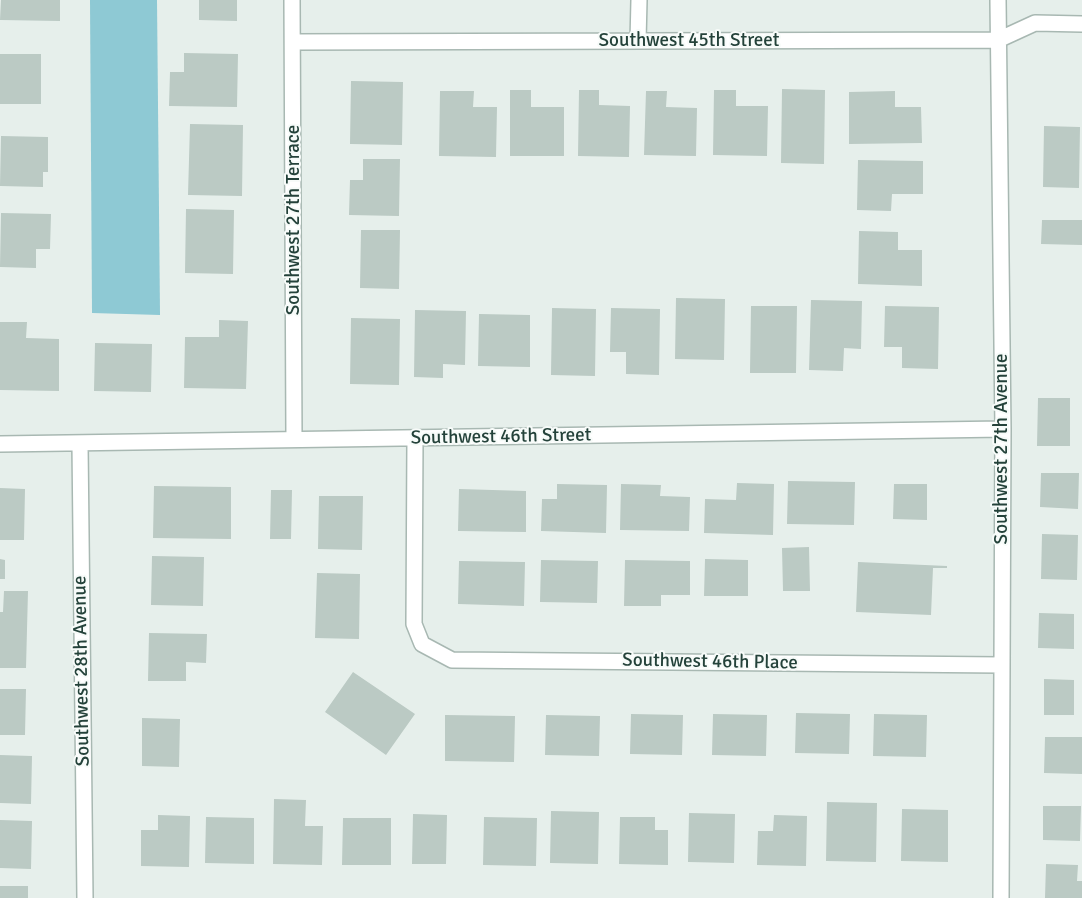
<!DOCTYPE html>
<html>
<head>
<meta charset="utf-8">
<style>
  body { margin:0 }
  canvas { display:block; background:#e6efeb }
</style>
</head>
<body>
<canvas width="1082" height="898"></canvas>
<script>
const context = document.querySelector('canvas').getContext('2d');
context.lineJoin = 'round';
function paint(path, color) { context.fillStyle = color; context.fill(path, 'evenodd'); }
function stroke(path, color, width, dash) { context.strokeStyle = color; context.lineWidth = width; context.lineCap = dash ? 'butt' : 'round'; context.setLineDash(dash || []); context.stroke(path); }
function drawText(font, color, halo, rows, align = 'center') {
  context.font = font + ' Signika,sans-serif'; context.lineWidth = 4; context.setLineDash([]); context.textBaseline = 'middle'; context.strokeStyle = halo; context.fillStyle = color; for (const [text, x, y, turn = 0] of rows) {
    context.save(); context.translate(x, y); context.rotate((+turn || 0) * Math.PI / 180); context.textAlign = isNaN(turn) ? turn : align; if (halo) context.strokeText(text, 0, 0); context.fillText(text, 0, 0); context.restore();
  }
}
paint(new Path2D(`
  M 90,0 L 157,0 L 160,315 L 92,313 Z`), '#8ec9d4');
paint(new Path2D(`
  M 1,0 L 60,0 L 60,21 L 0,20 Z
  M 199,0 L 237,0 L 237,21 L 199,20 Z
  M 184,53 L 238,54 L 237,107 L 169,106 L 170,72 L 184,72 Z
  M 0,54 L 41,54 L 41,104 L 0,104 Z
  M 351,81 L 403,82 L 402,145 L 350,144 Z
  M 782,89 L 825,90 L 824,164 L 781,163 Z
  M 510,90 L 531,90 L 531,107 L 564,107 L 564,156 L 510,156 Z
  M 579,90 L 599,90 L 599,105 L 630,106 L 629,157 L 578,156 Z
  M 714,90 L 736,90 L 736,106 L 768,106 L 767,156 L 713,155 Z
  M 440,91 L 474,91 L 473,107 L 497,107 L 496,157 L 439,156 Z
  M 646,91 L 667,91 L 666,107 L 697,108 L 696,156 L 644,155 Z
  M 895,91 L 895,107 L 921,107 L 922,143 L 849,144 L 849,92 Z
  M 190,124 L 243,125 L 242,196 L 188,195 Z
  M 1044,126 L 1080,127 L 1079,188 L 1043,187 Z
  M 1,136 L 48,137 L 48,172 L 43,172 L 43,187 L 0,186 Z
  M 363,159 L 400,159 L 399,216 L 349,215 L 350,180 L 363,180 Z
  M 858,160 L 923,161 L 923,194 L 892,194 L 891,211 L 857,210 Z
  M 186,209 L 234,210 L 233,274 L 185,273 Z
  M 1,213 L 51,214 L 50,249 L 36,249 L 36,268 L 0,267 Z
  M 1042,220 L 1082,220 L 1082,245 L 1041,244 Z
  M 361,230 L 400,230 L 399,289 L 360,288 Z
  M 859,231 L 898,232 L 898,250 L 922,250 L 922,286 L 858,284 Z
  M 676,298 L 725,299 L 724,360 L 675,359 Z
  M 811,300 L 862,301 L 861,349 L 844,348 L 843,371 L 809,370 Z
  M 751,306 L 797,306 L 796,373 L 750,373 Z
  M 885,306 L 939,307 L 938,369 L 902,368 L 902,347 L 884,347 Z
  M 552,308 L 596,309 L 595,376 L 551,375 Z
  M 611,308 L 660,309 L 659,375 L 626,374 L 626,352 L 610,352 Z
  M 415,310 L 466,311 L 465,365 L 443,364 L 443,378 L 414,377 Z
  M 479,314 L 530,315 L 530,367 L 478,366 Z
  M 351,318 L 400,319 L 399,385 L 350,384 Z
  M 219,320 L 248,321 L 246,389 L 184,388 L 185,337 L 219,337 Z
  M 0,322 L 27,322 L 26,338 L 59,339 L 59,391 L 0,390 Z
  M 95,343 L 152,344 L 151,392 L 94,391 Z
  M 1038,398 L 1070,398 L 1070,446 L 1037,446 Z
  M 1041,473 L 1079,473 L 1078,509 L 1040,507 Z
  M 788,481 L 855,482 L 854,525 L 787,524 Z
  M 737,483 L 774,484 L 773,535 L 704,533 L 705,499 L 736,500 Z
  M 557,484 L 607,485 L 606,533 L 541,531 L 542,499 L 557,499 Z
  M 621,484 L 661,485 L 660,496 L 690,497 L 689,531 L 620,530 Z
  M 894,484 L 927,484 L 927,520 L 893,519 Z
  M 154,486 L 231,487 L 231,539 L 153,538 Z
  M 0,488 L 25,489 L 24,540 L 0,540 Z
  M 459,489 L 526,491 L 526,532 L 458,531 Z
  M 271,490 L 292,490 L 291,539 L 270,539 Z
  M 319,496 L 363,496 L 362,550 L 318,549 Z
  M 1042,534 L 1078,535 L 1077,580 L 1041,579 Z
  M 809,547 L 810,591 L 783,591 L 782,548 Z
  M 152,556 L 204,557 L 203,606 L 151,605 Z
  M 0,559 L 5,560 L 5,579 L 0,579 Z
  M 705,559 L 748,560 L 748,596 L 704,596 Z
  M 541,560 L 598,561 L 597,603 L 540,602 Z
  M 625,560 L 690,561 L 690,595 L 661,595 L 661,606 L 624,606 Z
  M 459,561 L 525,562 L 524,606 L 458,604 Z
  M 858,562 L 947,566 L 947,568 L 933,568 L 931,615 L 856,612 Z
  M 317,573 L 360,574 L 359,639 L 315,638 Z
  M 4,591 L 28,591 L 26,668 L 0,668 L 0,612 L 3,612 Z
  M 1039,613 L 1074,614 L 1074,649 L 1038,648 Z
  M 149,633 L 207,634 L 206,663 L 186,662 L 186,681 L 148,681 Z
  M 353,672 L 415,714 L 386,755 L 325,712 Z
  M 1044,679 L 1074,680 L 1074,715 L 1044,715 Z
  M 0,689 L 26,689 L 25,735 L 0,735 Z
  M 796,713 L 850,714 L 849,754 L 795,753 Z
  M 631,714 L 683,715 L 682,755 L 630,754 Z
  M 713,714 L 767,715 L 766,756 L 712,755 Z
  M 874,714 L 927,715 L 926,757 L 873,756 Z
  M 445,715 L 515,716 L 514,762 L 445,761 Z
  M 546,715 L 600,716 L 599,756 L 545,755 Z
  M 142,718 L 180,719 L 179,767 L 142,766 Z
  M 1045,737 L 1082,737 L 1082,774 L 1044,773 Z
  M 0,755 L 32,756 L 31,804 L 0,803 Z
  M 274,799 L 306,800 L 305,826 L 323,826 L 322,865 L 273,864 Z
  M 827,802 L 877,803 L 876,862 L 826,861 Z
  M 1043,806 L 1081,806 L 1080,841 L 1043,840 Z
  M 902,809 L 948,810 L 948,862 L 901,861 Z
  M 551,811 L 599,812 L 598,864 L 550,863 Z
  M 689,813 L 735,814 L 734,863 L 688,862 Z
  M 413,814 L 447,815 L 446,864 L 412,864 Z
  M 158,815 L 190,816 L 189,867 L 141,866 L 141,830 L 158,830 Z
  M 774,815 L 807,816 L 806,866 L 757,865 L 758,831 L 773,831 Z
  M 206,817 L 254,818 L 254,864 L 205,863 Z
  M 484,817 L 537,818 L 536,866 L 483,865 Z
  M 620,817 L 655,817 L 655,830 L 668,830 L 668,865 L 619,864 Z
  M 343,818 L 391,818 L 391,865 L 342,865 Z
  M 0,820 L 32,821 L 31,869 L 0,868 Z
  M 1046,864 L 1078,865 L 1077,881 L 1082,881 L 1082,898 L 1045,898 Z
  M 0,886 L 28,886 L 28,898 L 0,898 Z`), '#bbcac4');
const minor = new Path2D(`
  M 292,0 L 294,439
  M 998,0 L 1003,429 L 1001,898
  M 638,41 L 639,0
  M 293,42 L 998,40 L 1035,23 L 1082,24
  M 415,438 L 414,624 L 422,644 L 452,660 L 1001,665
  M 0,444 L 1003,429
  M 80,444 L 85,898`);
stroke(minor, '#a8b8b2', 18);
stroke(minor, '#fff', 15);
drawText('19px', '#24423a', '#f7fbf9', [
  ["Southwest 45th Street",689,41],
  ["Southwest 27th Terrace",294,220,-90],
  ["Southwest 46th Street",501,437,-1],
  ["Southwest 27th Avenue",1002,449,-90],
  ["Southwest 46th Place",710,662,1],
  ["Southwest 28th Avenue",82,671,-91]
]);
</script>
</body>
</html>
